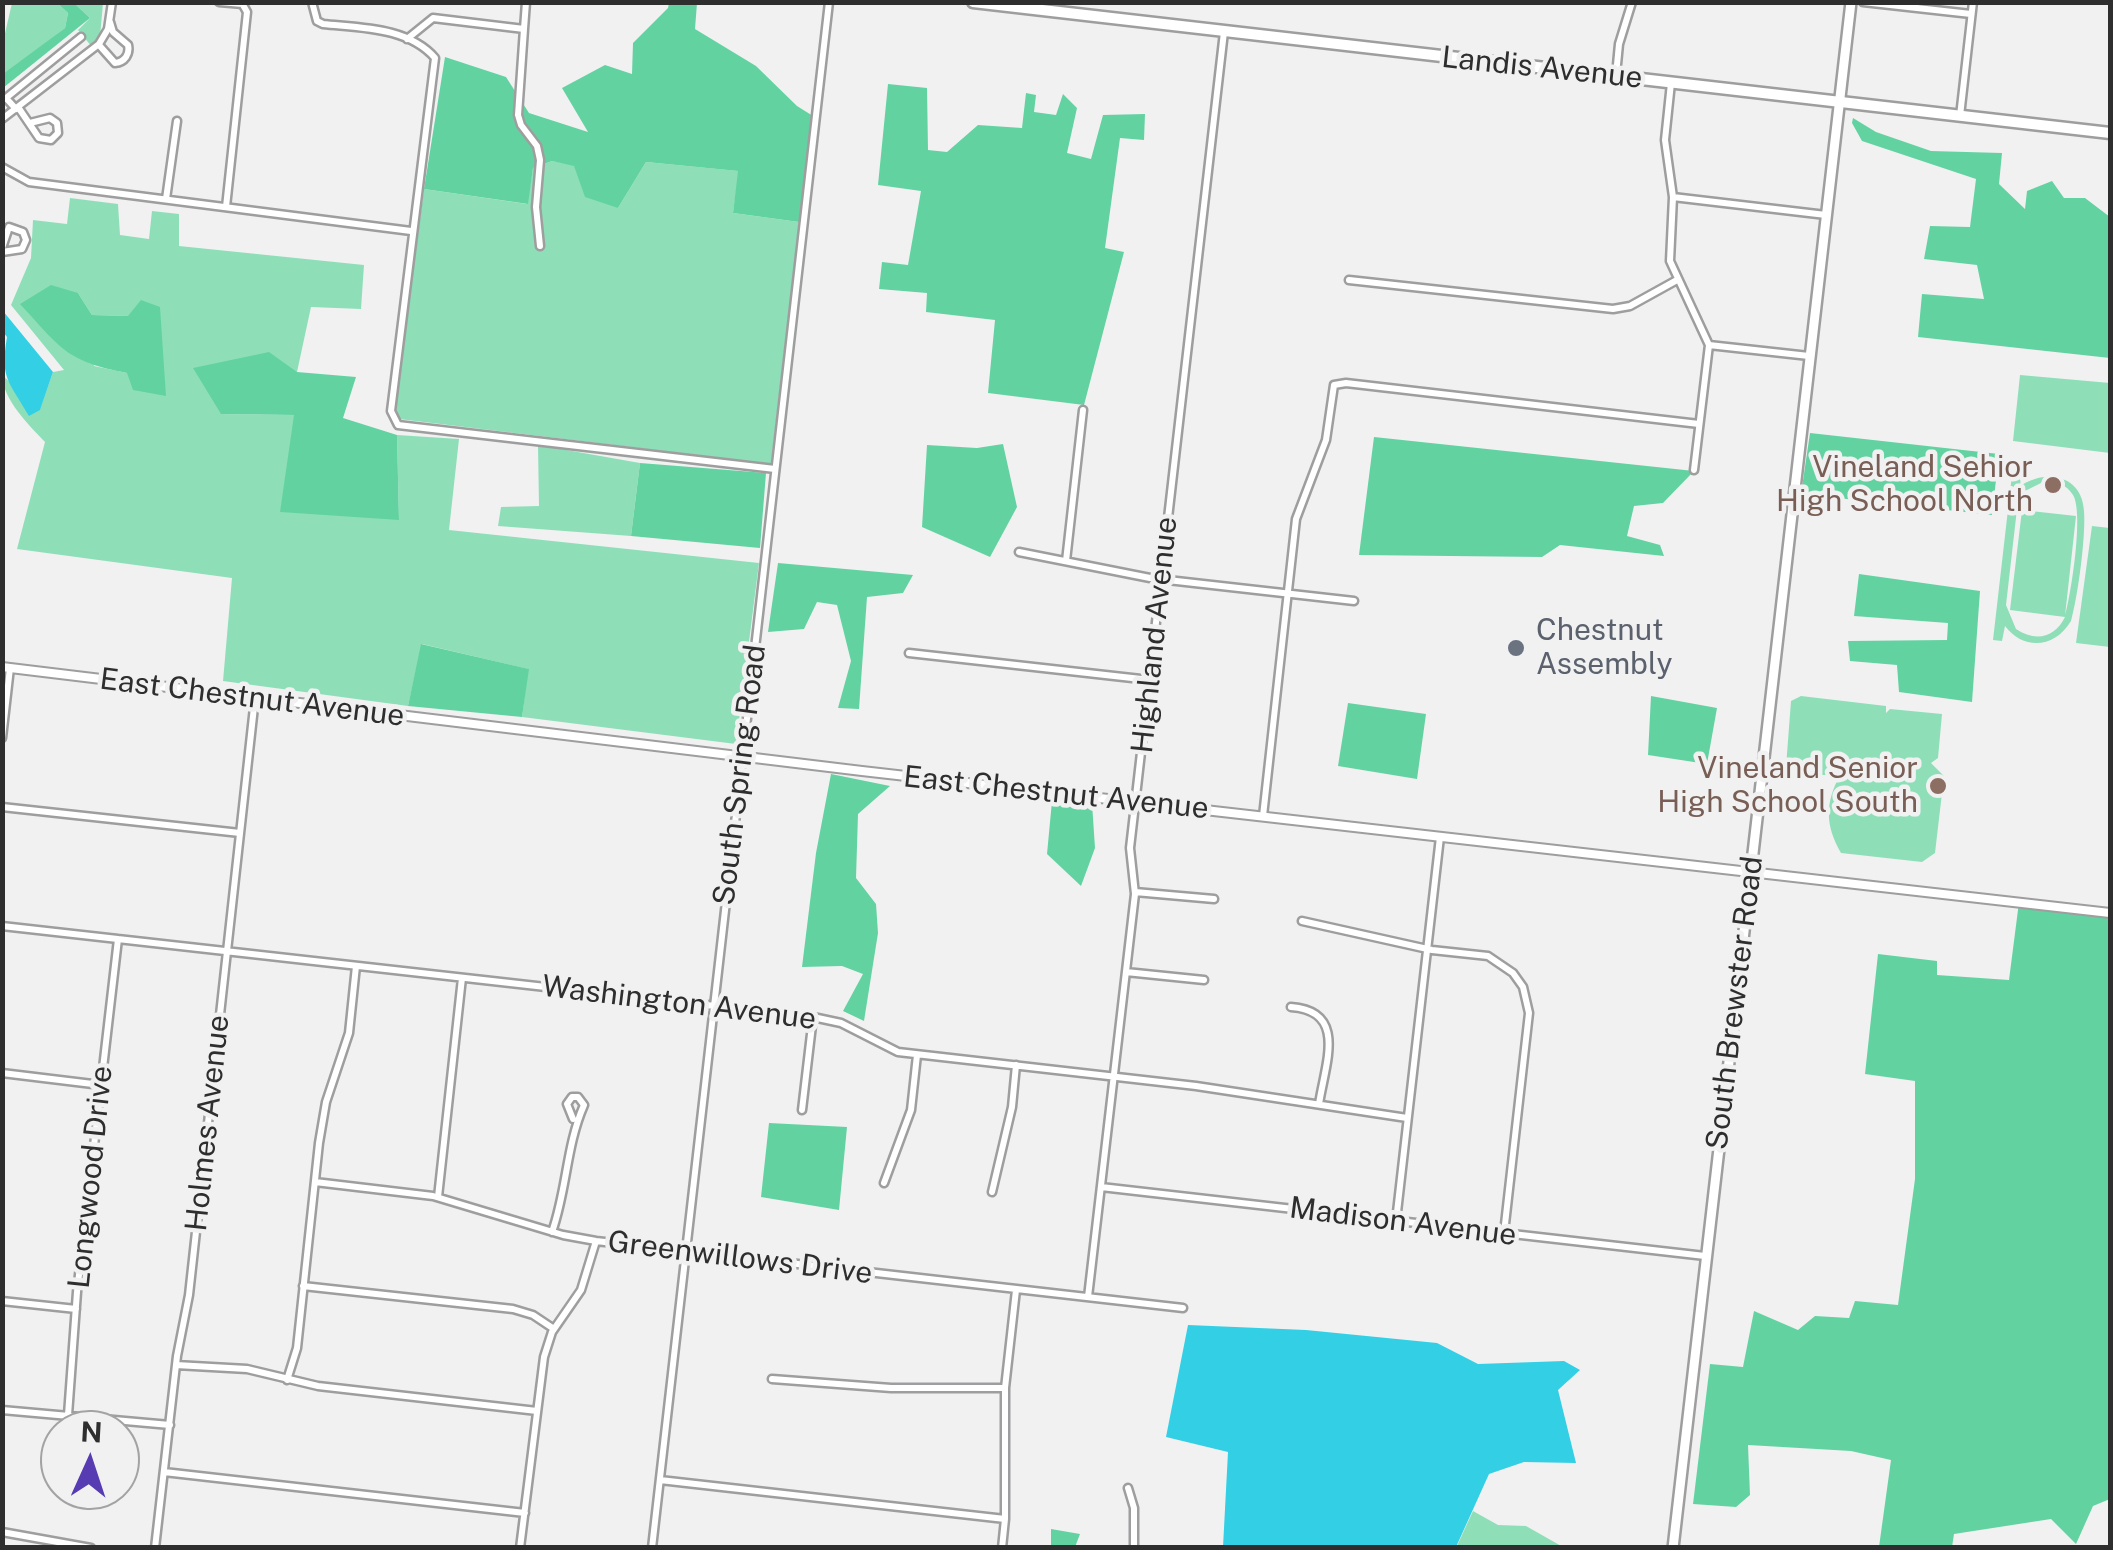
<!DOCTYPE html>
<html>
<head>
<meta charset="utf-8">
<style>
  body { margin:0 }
  #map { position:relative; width:2113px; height:1550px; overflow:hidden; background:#f1f1f2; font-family:"Public Sans",sans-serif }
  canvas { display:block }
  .frame { position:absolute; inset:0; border:5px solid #2e2e2e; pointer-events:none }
  .north { position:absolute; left:40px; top:1410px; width:100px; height:100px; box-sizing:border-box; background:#f1f1f2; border:2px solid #a3a3a4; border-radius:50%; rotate:3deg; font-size:28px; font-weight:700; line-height:40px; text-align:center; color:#2e2e2e }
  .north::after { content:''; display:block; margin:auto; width:35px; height:45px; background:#563bb3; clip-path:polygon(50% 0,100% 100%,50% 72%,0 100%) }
</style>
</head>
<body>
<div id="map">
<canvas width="2113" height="1550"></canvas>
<div class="frame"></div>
<div class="north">N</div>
</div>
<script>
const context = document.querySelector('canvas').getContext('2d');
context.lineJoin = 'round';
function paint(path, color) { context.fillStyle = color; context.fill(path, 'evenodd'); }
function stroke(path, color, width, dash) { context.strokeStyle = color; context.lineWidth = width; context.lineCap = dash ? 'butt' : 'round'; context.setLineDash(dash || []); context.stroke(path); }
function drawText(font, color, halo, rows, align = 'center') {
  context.font = font + ' "Public Sans",sans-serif'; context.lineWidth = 9; context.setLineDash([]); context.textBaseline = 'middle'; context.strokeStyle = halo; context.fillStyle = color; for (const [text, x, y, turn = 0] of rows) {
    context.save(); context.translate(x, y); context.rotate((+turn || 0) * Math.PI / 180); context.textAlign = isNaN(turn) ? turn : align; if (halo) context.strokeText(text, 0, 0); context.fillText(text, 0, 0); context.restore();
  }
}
paint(new Path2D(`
  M 12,3 L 57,3 L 68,13 L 65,28 L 4,75 L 3,42 Z
  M 74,3 L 103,3 L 100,37 L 92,47 L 78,30 L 90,18 Z
  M 552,161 L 574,165 L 618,208 L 646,162 L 739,171 L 733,213 L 799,222 L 771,464 L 399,419 L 395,406 L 424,189 L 527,204 L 533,168 Z
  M 70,198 L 118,204 L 120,235 L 149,239 L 152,211 L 179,214 L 179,246 L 364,265 L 361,309 L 311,307 L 297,372 L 221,414 L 294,415 L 399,520 L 397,435 L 459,439 L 449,530 L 759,563 L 736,744 L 522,717 L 528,669 L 422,644 L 408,706 L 223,681 L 232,578 L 17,549 L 45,442 C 29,425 3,400 2,375 L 40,409 L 53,372 L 64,370 L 11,305 L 31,258 L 33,220 L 67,224 ZM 78,293 L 92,315 L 128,316 L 127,373 L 94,366 Z
  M 2020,375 L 2110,383 L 2110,453 L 2013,441 Z
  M 538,445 L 640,463 L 631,536 L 498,526 L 501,507 L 539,506 Z
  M 2013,466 L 2022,466 L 2020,486 C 2045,469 2082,474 2084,511 C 2086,536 2078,596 2071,621 C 2055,648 2024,651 2005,626 L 2002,641 L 1993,640 ZM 2045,481 C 2057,482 2066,484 2073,495 C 2084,513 2071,595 2065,616 L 2076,516 L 2022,510 L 2010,610 L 2065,617 C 2055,638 2035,642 2016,629 L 2006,605 L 2017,509 L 2023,492 Z
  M 2092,526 L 2110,528 L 2110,647 L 2076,643 Z
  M 1801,696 L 1886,706 L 1886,713 L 1890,709 L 1942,714 L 1938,758 L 1931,763 L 1944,776 L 1935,853 L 1922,862 L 1841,853 C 1825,825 1825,803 1840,775 L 1809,775 L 1786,767 L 1791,701 Z
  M 1473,1511 L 1498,1525 L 1526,1526 L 1563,1547 L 1456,1548 Z`), '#8edfb8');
paint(new Path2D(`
  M 57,3 L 74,3 L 90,18 L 3,88 L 3,74 L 65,28 L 68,13 Z
  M 669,3 L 697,3 L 695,29 L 756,66 L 797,106 L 813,116 L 799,222 L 733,213 L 738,171 L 646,162 L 618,208 L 585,197 L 574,166 L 552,161 L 533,168 L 528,204 L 424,189 L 445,57 L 506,77 L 529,113 L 588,132 L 562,88 L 605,65 L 632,74 L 633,43 L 668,8 Z
  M 888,84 L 927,88 L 928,150 L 947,152 L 978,125 L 1022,128 L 1026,93 L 1036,95 L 1034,112 L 1056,115 L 1063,94 L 1077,108 L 1067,153 L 1091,159 L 1103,115 L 1145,114 L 1144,140 L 1120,138 L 1105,248 L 1124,252 L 1084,405 L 988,393 L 995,320 L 926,312 L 927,293 L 879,289 L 882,262 L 908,265 L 921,191 L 878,185 Z
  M 1853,118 L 1876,132 L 1931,151 L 2002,153 L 1999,184 L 2025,209 L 2027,191 L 2052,181 L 2064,198 L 2085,198 L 2110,217 L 2110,358 L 1918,337 L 1922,294 L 1984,299 L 1977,265 L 1924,259 L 1930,226 L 1970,227 L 1976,179 L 1862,141 L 1852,123 Z
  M 51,285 L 78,293 L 92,315 L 128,316 L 141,300 L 160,307 L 166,396 L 133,390 L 127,373 C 65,361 61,348 20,304 Z
  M 269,352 L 297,372 L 356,377 L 343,418 L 397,435 L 399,520 L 280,512 L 294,415 L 221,414 L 193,368 Z
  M 1810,433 L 1999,454 L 1992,515 L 1801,494 Z
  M 1374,437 L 1694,471 L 1663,503 L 1634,506 L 1627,536 L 1660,545 L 1664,556 L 1560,545 L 1542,557 L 1359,555 Z
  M 1003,444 L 1017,507 L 990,557 L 922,527 L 927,445 L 977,448 Z
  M 640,463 L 766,473 L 760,548 L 631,536 Z
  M 778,563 L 913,575 L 903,593 L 867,597 L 859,709 L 838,708 L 851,661 L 837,605 L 817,602 L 804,629 L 768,632 Z
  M 1859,574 L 1980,591 L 1972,702 L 1899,692 L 1897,665 L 1850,661 L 1848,641 L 1947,640 L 1948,623 L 1854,616 Z
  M 421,644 L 529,669 L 522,717 L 408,706 Z
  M 1651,696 L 1717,708 L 1707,764 L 1648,755 Z
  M 1348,703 L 1426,714 L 1417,779 L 1338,766 Z
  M 831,774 L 890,786 L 858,814 L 856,878 L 876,904 L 878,933 L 864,1021 L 843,1011 L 863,974 L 842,966 L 802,967 L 816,853 Z
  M 1052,801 L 1092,803 L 1095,848 L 1081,886 L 1047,854 Z
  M 2019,902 L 2110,913 L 2110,1499 L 2093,1506 L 2076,1544 L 2051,1519 L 1954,1534 L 1952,1547 L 1879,1547 L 1891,1460 L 1851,1451 L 1748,1445 L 1750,1495 L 1736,1507 L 1693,1504 L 1710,1364 L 1743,1367 L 1754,1311 L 1798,1330 L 1815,1316 L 1849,1318 L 1855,1301 L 1898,1305 L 1915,1179 L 1915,1081 L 1865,1074 L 1878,954 L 1937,961 L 1937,975 L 2009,980 Z
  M 769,1123 L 847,1127 L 839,1210 L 761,1197 Z
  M 1051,1529 L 1080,1534 L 1075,1547 L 1051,1547 Z`), '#63d2a1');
paint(new Path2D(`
  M 3,311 L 53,372 L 40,410 L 29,416 C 8,380 0,378 7,337 L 3,332 Z
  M 1188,1325 L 1306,1330 L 1437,1343 L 1478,1364 L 1564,1361 L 1580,1370 L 1558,1390 L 1576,1463 L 1524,1462 L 1489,1474 L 1456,1547 L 1223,1547 L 1228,1452 L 1166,1437 Z`), '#33cfe4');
const minor = new Path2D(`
  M 219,2 L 243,4
  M 312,2 L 317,21 L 323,24 C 361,28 408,27 435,58 L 391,411 L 398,425 L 775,469
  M 1863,2 L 1971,14
  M 524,29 L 518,115 L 521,125 L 537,146 L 540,160 L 536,207 L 540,246
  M 407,39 L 433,18 L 524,29 L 526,2
  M 99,45 L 115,63 C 125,62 130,54 128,45 L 113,32 L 110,22
  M 1616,75 L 1619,44 L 1632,2
  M 1671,83 L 1665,140 L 1673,197 L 1670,261 L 1709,345 L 1694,470
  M 6,98 L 81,37
  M 2,100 L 6,98 L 16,109
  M 18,107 L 39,138 L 51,140 L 58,133 L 57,123 L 50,118 L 30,123
  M 1960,116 L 1973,2
  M 2,119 L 99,44 L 108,29 L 112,2
  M 2,167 L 29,182 L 411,231
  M 1673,197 L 1826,215
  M 166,199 L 177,121
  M 226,207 L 247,12 L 243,5
  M 2,248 L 9,227 L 23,232 L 26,240 L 22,249 L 2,252
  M 1349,280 L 1613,309 L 1630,306 L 1677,280
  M 1709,345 L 1809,356
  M 1019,552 L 1150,578 L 1354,601
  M 1066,561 L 1083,410
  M 909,653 L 1150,680
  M 2,738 L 10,668
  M 2,807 L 240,833
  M 1263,816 L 1296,519 L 1326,440 L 1334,385 L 1346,383 L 1699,424
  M 1135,892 L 1214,899
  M 1302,921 L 1432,950 L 1488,956 L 1513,973 L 1523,987 L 1529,1013 L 1504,1233
  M 2,926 L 813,1017 L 841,1023 L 898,1052 L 1196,1086 L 1407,1118
  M 1126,972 L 1204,980
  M 1291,1007 C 1348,1011 1325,1064 1319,1104
  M 2,1073 L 101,1085
  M 802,1110 L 813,1017
  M 315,1182 L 433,1196 L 563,1235 L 596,1241 L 1183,1308
  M 884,1183 L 911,1110 L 917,1055
  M 1101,1187 L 1705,1256
  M 992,1192 L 1012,1107 L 1016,1065
  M 438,1197 L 462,978
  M 1396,1221 L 1440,837
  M 552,1232 C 567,1190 566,1146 584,1105 L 578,1097 L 572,1097 L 567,1104 L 573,1119
  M 303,1286 L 513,1309 L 533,1315 L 554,1329
  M 1088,1297 L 1135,894 L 1130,848 L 1224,32
  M 2,1301 L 76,1309
  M 176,1365 L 247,1369 L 318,1386 L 537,1411
  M 772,1379 L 891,1388 L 1005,1388
  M 287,1380 L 297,1348 L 319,1143 L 326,1102 L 349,1033 L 356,966
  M 2,1410 L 170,1425
  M 68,1415 L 77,1292 L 118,939
  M 164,1472 L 525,1513
  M 660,1480 L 1005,1519
  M 1128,1488 L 1134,1508 L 1134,1548
  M 2,1532 L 91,1548
  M 155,1548 L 177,1356 L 189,1295 L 255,698
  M 520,1548 L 544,1357 L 552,1332 L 581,1290 L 596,1241
  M 652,1548 L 829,2
  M 1002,1548 L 1005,1519 L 1005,1388 L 1016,1290`);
const tertiary = new Path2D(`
  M 2,667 L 862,771 L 2110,913`);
const secondary = new Path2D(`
  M 1673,1548 L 1851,2`);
const primary = new Path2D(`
  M 973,2 L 2110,133`);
stroke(minor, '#9e9e9f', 11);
stroke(tertiary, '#9e9e9f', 12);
stroke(secondary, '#9e9e9f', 14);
stroke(primary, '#9e9e9f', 15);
stroke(minor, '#fff', 6);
stroke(tertiary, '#fff', 8);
stroke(secondary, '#fff', 9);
stroke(primary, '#fff', 10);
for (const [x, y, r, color] of [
  [2053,485,10,"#8d6e63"],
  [1516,648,10,"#6b7280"],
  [1938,786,10,"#8d6e63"]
]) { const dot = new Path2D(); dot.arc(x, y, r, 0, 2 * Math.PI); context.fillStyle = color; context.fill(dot); stroke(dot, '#f1f1f2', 4); }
drawText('30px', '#2e2e2e', '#f1f1f2', [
  ["Landis Avenue",1542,68,6],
  ["Highland Avenue",1155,635,-84],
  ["East Chestnut Avenue",252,698,7],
  ["South Spring Road",740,775,-83],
  ["East Chestnut Avenue",1056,793,6],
  ["Washington Avenue",679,1003,7],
  ["South Brewster Road",1735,1003,-83],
  ["Holmes Avenue",208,1123,-84],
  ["Longwood Drive",91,1177,-84],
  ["Madison Avenue",1403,1222,7],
  ["Greenwillows Drive",740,1258,7]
]);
drawText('30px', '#785e54', '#f1f1f2', [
  ["Vineland Sehior",2033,468],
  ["High School North",2033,502],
  ["Vineland Senior",1918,769],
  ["High School South",1918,803]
], 'right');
drawText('30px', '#5b616d', '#f1f1f2', [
  ["Chestnut",1536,631],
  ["Assembly",1536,665]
], 'left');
</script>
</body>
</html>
